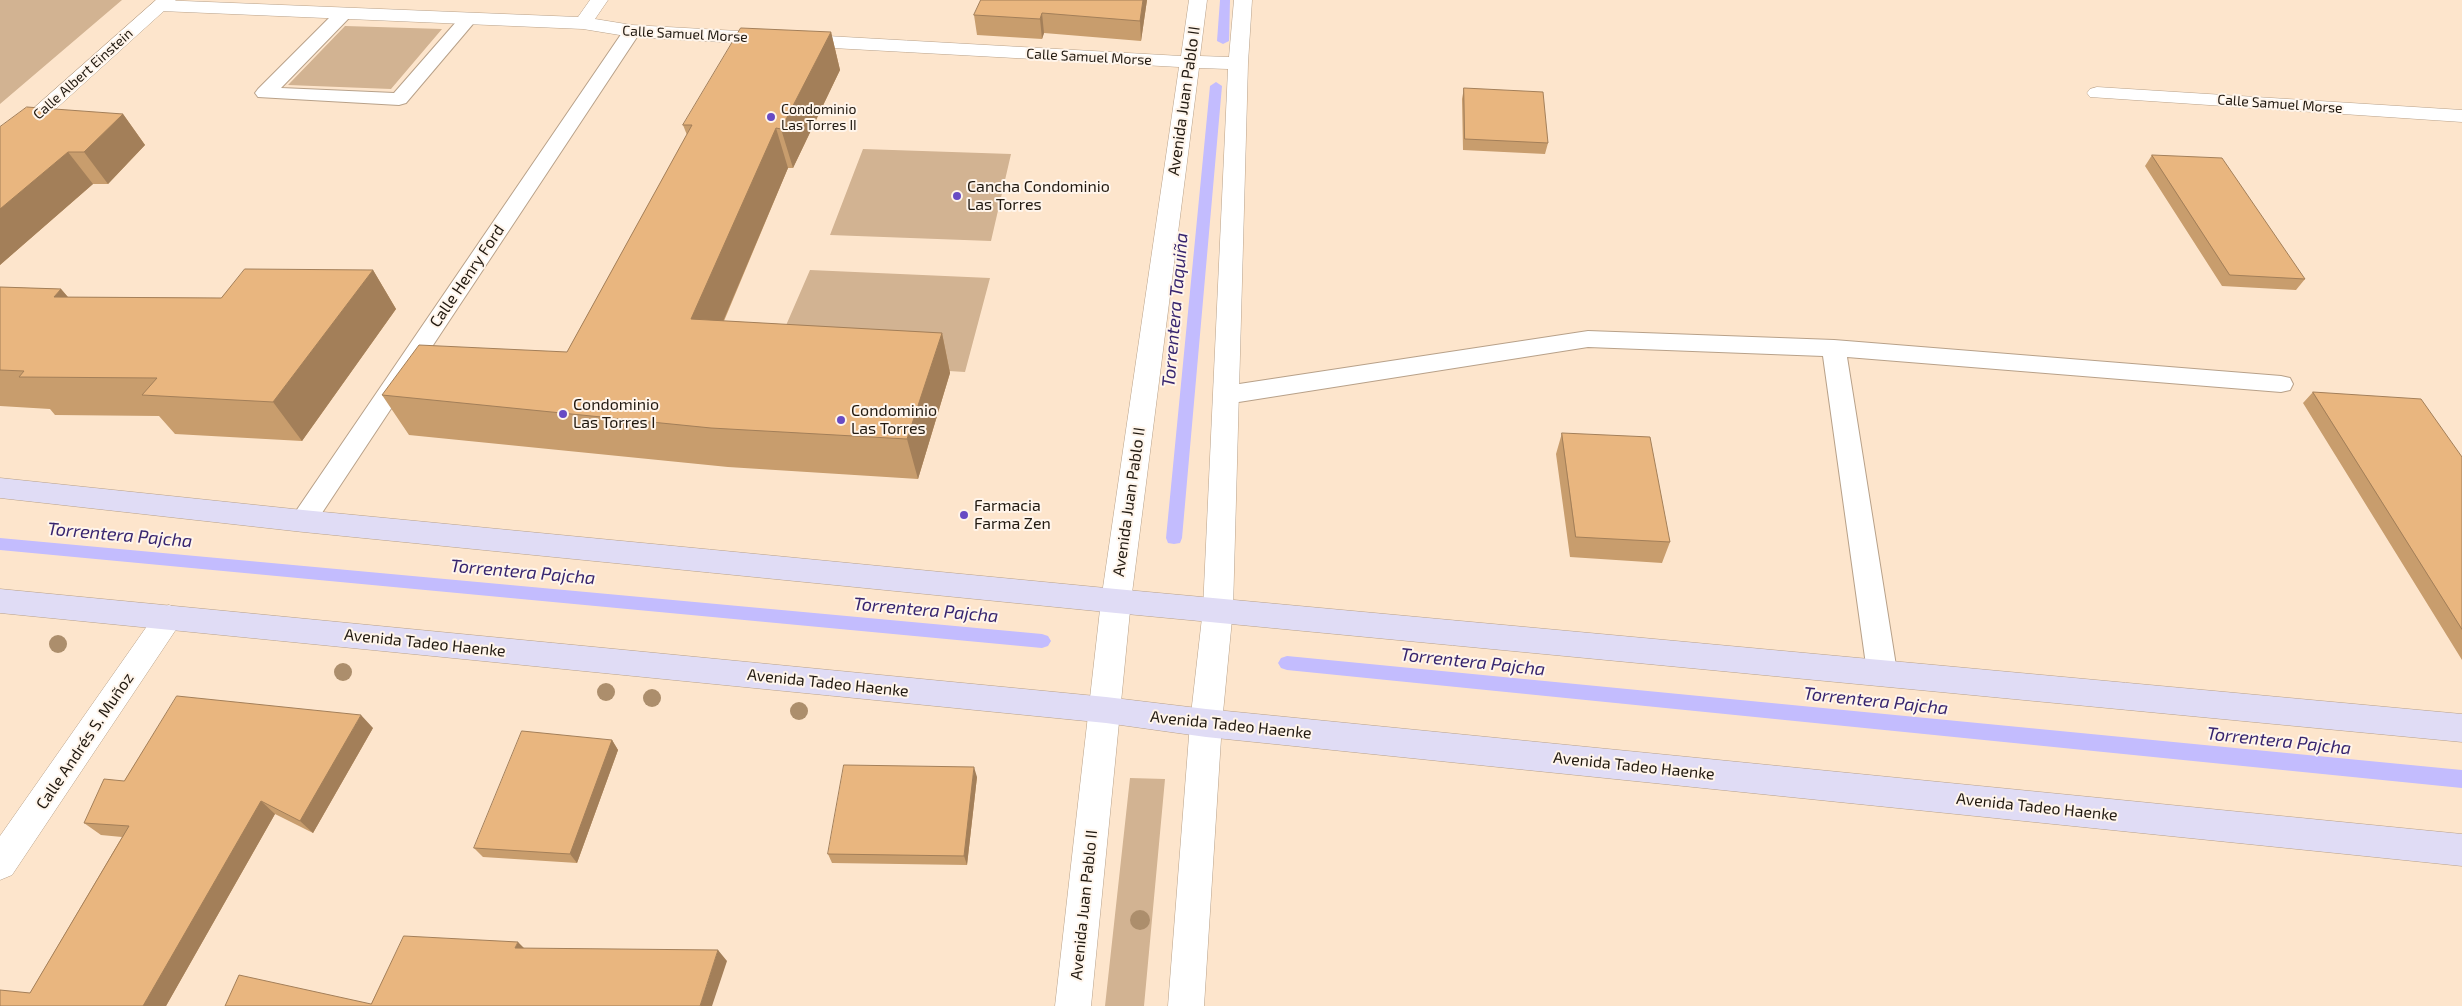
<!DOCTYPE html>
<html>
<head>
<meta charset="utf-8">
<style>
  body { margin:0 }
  canvas { display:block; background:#fde5cc }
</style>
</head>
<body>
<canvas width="2462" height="1006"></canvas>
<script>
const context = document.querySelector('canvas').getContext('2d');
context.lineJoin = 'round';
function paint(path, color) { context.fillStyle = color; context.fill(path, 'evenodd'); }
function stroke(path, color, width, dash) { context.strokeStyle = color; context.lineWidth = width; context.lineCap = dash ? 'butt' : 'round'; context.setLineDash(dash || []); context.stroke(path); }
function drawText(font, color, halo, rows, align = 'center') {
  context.font = font + ' "Exo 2",sans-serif'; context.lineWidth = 4; context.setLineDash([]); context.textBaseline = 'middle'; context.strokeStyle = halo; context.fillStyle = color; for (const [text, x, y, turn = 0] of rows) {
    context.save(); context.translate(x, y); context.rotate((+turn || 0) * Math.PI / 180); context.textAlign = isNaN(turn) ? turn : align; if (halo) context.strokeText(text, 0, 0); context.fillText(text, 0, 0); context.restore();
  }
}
paint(new Path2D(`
  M 0,0 L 122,0 L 0,104 Z
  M 345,26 L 442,29 L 391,89 L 288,85 Z
  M 863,149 L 1011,154 L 991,241 L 830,235 Z
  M 810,270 L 990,278 L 965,372 L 771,360 Z
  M 1130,778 L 1165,779 L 1144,1006 L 1105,1006 Z`), '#d2b392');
paint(new Path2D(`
  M 1220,0 L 1230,0 L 1229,41 L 1223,44 L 1217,41 Z
  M 1216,82 L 1222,86 L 1182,538 L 1180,543 L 1174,544 L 1168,543 L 1166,538 L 1210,86 Z
  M 0,538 L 1042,634 L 1048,636 L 1051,641 L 1048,646 L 1042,648 L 0,550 Z
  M 1287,656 L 2462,770 L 2462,788 L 1287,670 L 1281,668 L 1278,663 L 1281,658 Z`), '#c3bcfe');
const service = new Path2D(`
  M 344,8 L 350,9 L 353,13 L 350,17 L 281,88 L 394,93 L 463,14 L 475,14 L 478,18 L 406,103 L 399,105 L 258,97 L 255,93 L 258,89 L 338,9 Z
  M 632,26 L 638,27 L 641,31 L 312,528 L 303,531 L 294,528 L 290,521 L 294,514 L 626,27 Z
  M 1588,331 L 1834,340 L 2281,376 L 2290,378 L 2293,384 L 2290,390 L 2281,392 L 1847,357 L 1897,672 L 1892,681 L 1882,684 L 1872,681 L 1867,672 L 1823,356 L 1588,347 L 1226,404 L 1217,401 L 1214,395 L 1217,389 L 1226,386 Z`);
const minor = new Path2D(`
  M 159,0 L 578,17 L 590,0 L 608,0 L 595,19 L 632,25 L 1181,56 L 1189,0 L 1207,0 L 1200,56 L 1229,57 L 1234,0 L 1252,0 L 1248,63 L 1233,609 L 1228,617 L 1218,621 L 1208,617 L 1203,609 L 1228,69 L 1199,68 L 1131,601 L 1126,609 L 1116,613 L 1106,609 L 1101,601 L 1179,67 L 632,37 L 583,29 L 161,11 L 154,9 L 152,5 Z
  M 2097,87 L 2462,110 L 2462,122 L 2090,97 L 2087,93 L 2090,89 Z
  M 169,605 L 179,609 L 184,617 L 179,625 L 12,875 L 0,880 L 0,836 L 159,609 Z`);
const tertiary = new Path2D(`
  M 156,0 L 176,0 L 7,153 L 0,155 L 0,138 Z
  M 1116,589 L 1126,593 L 1131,601 L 1091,1006 L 1055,1006 L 1101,601 L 1106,593 Z
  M 1218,597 L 1228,601 L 1233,609 L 1222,723 L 1204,1006 L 1168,1006 L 1190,723 L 1203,609 L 1208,601 Z`);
const secondary = new Path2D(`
  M 0,478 L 303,510 L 1116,589 L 2462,714 L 2462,742 L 1116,613 L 303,532 L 0,498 Z
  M 0,589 L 1106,697 L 1206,709 L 2462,834 L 2462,866 L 1206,737 L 1106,723 L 0,613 Z`);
stroke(service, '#b8a189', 2);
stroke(minor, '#b8a189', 1);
stroke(tertiary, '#b8a189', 1);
stroke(secondary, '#b8a189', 1);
paint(service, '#fff');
paint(minor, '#fff');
paint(tertiary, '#fff');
paint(secondary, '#e0dcf5');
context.fillStyle = '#ac8e6c';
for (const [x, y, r] of [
  [58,644,9],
  [343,672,9],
  [606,692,9],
  [652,698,9],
  [799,711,9],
  [1140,920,10]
]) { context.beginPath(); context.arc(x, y, r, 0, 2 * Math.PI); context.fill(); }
paint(new Path2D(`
  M 981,0 L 1147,0 L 1141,41 L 1044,33 L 1042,39 L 977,35 L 974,15 Z
  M 831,32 L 840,70 L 793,168 L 788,168 L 724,321 L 942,333 L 950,373 L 918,479 L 728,467 L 409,435 L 382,395 L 567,352 L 687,135 L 683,125 Z
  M 1464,88 L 1548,143 L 1545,154 L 1463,150 L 1462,99 Z
  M 123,114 L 145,145 L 108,184 L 93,184 L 0,265 L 0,127 Z
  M 2152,155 L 2305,279 L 2296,290 L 2222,286 L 2145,166 Z
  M 373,270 L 396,309 L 302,441 L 175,434 L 159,416 L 55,415 L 50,409 L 0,406 L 0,287 L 61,289 L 68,297 L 221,298 Z
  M 2313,392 L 2462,457 L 2462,660 L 2303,403 Z
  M 1562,433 L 1670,542 L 1662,563 L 1570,557 L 1556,454 Z
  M 373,728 L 313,833 L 275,814 L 166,1006 L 0,1006 L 30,993 L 122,837 L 101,835 L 84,823 L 124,781 Z
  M 612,740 L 618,750 L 577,863 L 483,857 L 474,848 Z
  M 977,777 L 967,865 L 832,863 L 828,854 Z`), '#c89d6d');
paint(new Path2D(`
  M 1143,0 L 1147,0 L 1141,41 L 1140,21 Z
  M 1042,13 L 1044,33 L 1042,39 L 1040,19 Z
  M 831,32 L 840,70 L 793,168 L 781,129 Z
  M 123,114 L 145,145 L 108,184 L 84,152 Z
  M 776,128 L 788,168 L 707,359 L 691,319 Z
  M 68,152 L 93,184 L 0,265 L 0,209 Z
  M 373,270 L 396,309 L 302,441 L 273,402 Z
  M 61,289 L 94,328 L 54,297 Z
  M 942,333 L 950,373 L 918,479 L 907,439 Z
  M 361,715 L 373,728 L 313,833 L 300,821 Z
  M 612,740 L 618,750 L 577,863 L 570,854 Z
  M 974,767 L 977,777 L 967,865 L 964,856 Z
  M 261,801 L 275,814 L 166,1006 L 143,1006 Z
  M 518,942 L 529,953 L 515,948 Z
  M 718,950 L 727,961 L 712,1006 L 700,1006 Z`), '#a37f59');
const building = new Path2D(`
  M 981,0 L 1143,0 L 1140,21 L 1042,13 L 1040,19 L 974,15 Z
  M 741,28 L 831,32 L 781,129 L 776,128 L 691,319 L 942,333 L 907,439 L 711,428 L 382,395 L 419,345 L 567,352 L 692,125 L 683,125 Z
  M 1464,88 L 1543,92 L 1548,143 L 1465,139 Z
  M 27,107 L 123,114 L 84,152 L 68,152 L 0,209 L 0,127 Z
  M 2152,155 L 2222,158 L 2305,279 L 2230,275 Z
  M 245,269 L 373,270 L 273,402 L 142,395 L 157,378 L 19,377 L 24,371 L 0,370 L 0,287 L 61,289 L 54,297 L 221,298 Z
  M 2313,392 L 2421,399 L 2462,457 L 2462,629 Z
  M 1562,433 L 1650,437 L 1670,542 L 1576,537 Z
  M 177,696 L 361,715 L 300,821 L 261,801 L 143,1006 L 0,1006 L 0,990 L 30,993 L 129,826 L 84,823 L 104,779 L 124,781 Z
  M 522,731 L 612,740 L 570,854 L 474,848 Z
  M 844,765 L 974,767 L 964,856 L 828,854 Z
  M 404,936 L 518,942 L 515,948 L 718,950 L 700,1006 L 225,1006 L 239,975 L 371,1004 Z`);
paint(building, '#e9b67f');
stroke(building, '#a37f59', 1);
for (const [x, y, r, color] of [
  [771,117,5,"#684bc4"],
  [957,196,5,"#684bc4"],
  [563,414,5,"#684bc4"],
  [841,420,5,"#684bc4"],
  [964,515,5,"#684bc4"]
]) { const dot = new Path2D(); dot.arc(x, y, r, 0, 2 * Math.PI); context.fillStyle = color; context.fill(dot); stroke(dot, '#fff5eb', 2); }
drawText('14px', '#211910', '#fff5eb', [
  ["Calle Samuel Morse",685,34,3],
  ["Calle Samuel Morse",1089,57,3],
  ["Calle Albert Einstein",83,74,-42],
  ["Calle Samuel Morse",2280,104,4]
]);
drawText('14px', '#211910', '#fff5eb', [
  ["Condominio",781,109],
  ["Las Torres II",781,125]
], 'left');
drawText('16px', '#211910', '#fff5eb', [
  ["Avenida Juan Pablo II",1184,101,-82],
  ["Calle Henry Ford",467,276,-56],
  ["Avenida Juan Pablo II",1129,502,-82],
  ["Avenida Tadeo Haenke",425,643,6],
  ["Avenida Tadeo Haenke",828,683,6],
  ["Avenida Tadeo Haenke",1231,725,6],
  ["Calle Andrés S. Muñoz",85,741,-56],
  ["Avenida Tadeo Haenke",1634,766,6],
  ["Avenida Tadeo Haenke",2037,807,6],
  ["Avenida Juan Pablo II",1084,905,-84]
]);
drawText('16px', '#211910', '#fff5eb', [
  ["Cancha Condominio",967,187],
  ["Las Torres",967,205],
  ["Condominio",573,405],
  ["Las Torres I",573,423],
  ["Condominio",851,411],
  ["Las Torres",851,429],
  ["Farmacia",974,506],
  ["Farma Zen",974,524]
], 'left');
drawText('italic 18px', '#37256f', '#fff5eb', [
  ["Torrentera Taquiña",1175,310,-85],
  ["Torrentera Pajcha",120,535,5],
  ["Torrentera Pajcha",523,572,5],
  ["Torrentera Pajcha",926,610,5],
  ["Torrentera Pajcha",1473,662,6],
  ["Torrentera Pajcha",1876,701,6],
  ["Torrentera Pajcha",2279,741,6]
]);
</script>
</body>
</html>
